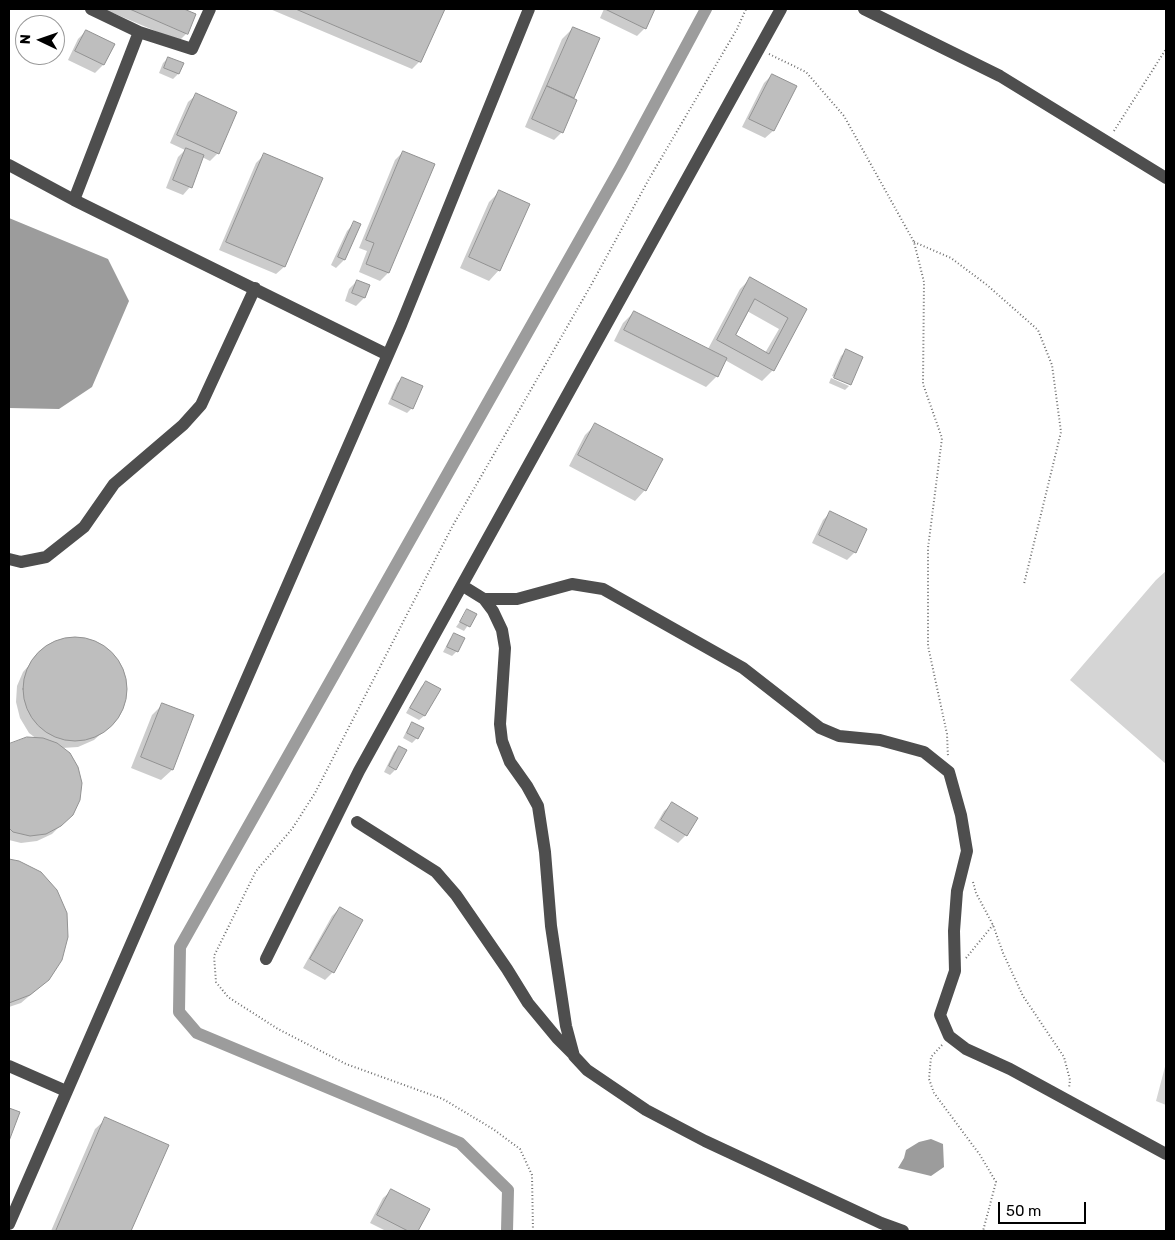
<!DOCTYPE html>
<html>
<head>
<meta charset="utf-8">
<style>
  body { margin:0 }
  #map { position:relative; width:1175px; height:1240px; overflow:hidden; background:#fff; font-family:Rubik,sans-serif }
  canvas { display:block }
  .frame { position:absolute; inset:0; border:10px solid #000; pointer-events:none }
  .north { position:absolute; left:15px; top:15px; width:50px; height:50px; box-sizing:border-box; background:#fff; border:1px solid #999; border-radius:50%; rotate:273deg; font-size:14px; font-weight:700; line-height:20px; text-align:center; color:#000 }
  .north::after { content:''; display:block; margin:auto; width:18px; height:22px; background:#000; clip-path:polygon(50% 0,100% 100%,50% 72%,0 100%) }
  .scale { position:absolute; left:998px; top:1202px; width:88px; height:22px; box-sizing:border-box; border:2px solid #000; border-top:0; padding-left:6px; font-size:15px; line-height:18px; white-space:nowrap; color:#000; -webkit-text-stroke:4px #fff; paint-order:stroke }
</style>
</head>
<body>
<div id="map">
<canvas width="1175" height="1240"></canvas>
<div class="frame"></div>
<div class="north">N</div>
<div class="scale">50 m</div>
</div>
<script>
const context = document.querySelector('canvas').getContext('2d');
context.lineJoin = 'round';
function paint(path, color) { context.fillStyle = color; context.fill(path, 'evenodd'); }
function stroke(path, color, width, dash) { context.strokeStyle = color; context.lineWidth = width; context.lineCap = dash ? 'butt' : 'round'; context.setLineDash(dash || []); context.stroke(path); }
paint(new Path2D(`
  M 1166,571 L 1166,764 L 1070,680 L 1156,580 Z
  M 1166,1063 L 1166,1105 L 1156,1101 Z`), '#d5d5d5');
paint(new Path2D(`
  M 9,218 L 108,259 L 129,301 L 92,387 L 59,409 L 9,408 Z
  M 931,1139 L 943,1144 L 944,1167 L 931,1176 L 898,1168 L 904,1158 L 906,1150 L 919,1142 Z`), '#9c9c9c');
paint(new Path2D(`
  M 94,9 L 181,9 L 194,15 L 187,33 L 179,41 L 113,13 L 110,16 Z
  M 270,9 L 443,9 L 420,61 L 412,69 Z
  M 604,9 L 654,9 L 645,28 L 637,36 L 600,18 Z
  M 573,28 L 598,39 L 571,99 L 562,132 L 554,140 L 525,127 L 562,39 Z
  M 86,31 L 113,44 L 103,65 L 95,73 L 68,60 L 78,39 Z
  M 168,58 L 178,74 L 173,79 L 159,73 L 163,63 Z
  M 772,75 L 773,131 L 765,138 L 742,127 L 764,83 Z
  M 196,95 L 218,153 L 210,161 L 202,157 L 190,187 L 183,195 L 166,188 L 178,157 L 185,150 L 170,143 L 188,102 Z
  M 403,152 L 433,165 L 388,273 L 380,281 L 359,272 L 367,251 L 359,248 L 395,160 Z
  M 264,155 L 284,267 L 276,274 L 219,250 L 256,163 Z
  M 499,192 L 499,270 L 489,281 L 460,268 L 489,202 Z
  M 354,223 L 359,225 L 344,260 L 336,268 L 331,265 L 347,231 Z
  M 751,278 L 806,310 L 773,370 L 762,381 L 725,360 L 716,377 L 706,387 L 614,341 L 623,323 L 634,312 L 708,349 L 740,289 ZM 747,311 L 779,329 L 765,353 L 734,336 Z
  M 357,281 L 369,286 L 364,298 L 356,306 L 345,301 L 349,289 Z
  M 846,351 L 862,357 L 849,385 L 849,383 L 832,376 L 841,356 Z
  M 402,378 L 412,408 L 407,413 L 388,404 L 397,383 Z
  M 831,378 L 849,386 L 845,390 L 829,383 Z
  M 596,424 L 645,490 L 635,501 L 569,466 L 585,435 Z
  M 831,512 L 855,552 L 847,560 L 812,543 L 823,520 Z
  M 468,610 L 475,615 L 464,631 L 456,627 Z
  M 455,634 L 457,651 L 452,656 L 443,652 L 450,639 Z
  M 71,638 L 86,639 L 101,645 L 113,656 L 122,669 L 126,686 L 124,704 L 116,720 L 94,740 L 78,747 L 62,748 L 72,814 L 52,834 L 37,841 L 21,843 L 9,840 L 9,745 L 27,738 L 37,739 L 29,733 L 20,718 L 16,702 L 17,686 L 23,672 L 42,651 L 55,642 Z
  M 426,682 L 439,690 L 424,716 L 419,720 L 406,713 L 421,687 Z
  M 163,704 L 193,716 L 172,770 L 161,780 L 131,768 L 152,715 Z
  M 413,723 L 417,738 L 412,743 L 403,738 L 408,728 Z
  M 399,747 L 395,770 L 390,775 L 384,772 L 394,752 Z
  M 672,804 L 686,835 L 678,843 L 654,828 L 664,811 Z
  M 9,860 L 19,862 L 48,980 L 21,1003 L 9,1007 Z
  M 340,908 L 333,972 L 325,980 L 303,968 L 332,916 Z
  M 106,1119 L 167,1146 L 130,1231 L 51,1231 L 95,1129 Z
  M 391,1191 L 428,1210 L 417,1231 L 386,1231 L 370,1223 L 383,1198 Z`), '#0003');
stroke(new Path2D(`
  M 507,1231 L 508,1190 L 460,1143 L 197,1033 L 179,1012 L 180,947 L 621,167 L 706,9`), '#9c9c9c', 12);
const building = new Path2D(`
  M 130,9 L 184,9 L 196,14 L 188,34 Z
  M 296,9 L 445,9 L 421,62 Z
  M 608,9 L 655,9 L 646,29 L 607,10 Z
  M 573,27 L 600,38 L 574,98 L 547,86 Z
  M 86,30 L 115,44 L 104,65 L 75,51 Z
  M 168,57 L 184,63 L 179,74 L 164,68 Z
  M 772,74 L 797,86 L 774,131 L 749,119 Z
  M 547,86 L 577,100 L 563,133 L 532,119 Z
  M 196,93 L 237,112 L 219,154 L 177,135 Z
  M 186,148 L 204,155 L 192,188 L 173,180 Z
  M 403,151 L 435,164 L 389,273 L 366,264 L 374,243 L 366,240 Z
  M 264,153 L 323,178 L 285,267 L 226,242 Z
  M 499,190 L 530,204 L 500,271 L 469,257 Z
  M 354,221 L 361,224 L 345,260 L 338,257 Z
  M 750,277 L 807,309 L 774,371 L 717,340 ZM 755,299 L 788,318 L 769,354 L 736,335 Z
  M 357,280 L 370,285 L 365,298 L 352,293 Z
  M 634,311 L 727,358 L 718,377 L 624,330 Z
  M 846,349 L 863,357 L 851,385 L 834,378 Z
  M 402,377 L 423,386 L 413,409 L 392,399 Z
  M 595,423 L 663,459 L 646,491 L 578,455 Z
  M 830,511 L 867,529 L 856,553 L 819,535 Z
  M 467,609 L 477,614 L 470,627 L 460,622 Z
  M 454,633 L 465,638 L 458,652 L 447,647 Z
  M23 689a52 52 0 1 1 104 0a52 52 0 1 1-104 0Z
  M 426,681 L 441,689 L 425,716 L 410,708 Z
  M 162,703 L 194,715 L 173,770 L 141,757 Z
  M 412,722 L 424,728 L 418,739 L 407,733 Z
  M 27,737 L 43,738 L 57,743 L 70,753 L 78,767 L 82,783 L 80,800 L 73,815 L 61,826 L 46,834 L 30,836 L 13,832 L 9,828 L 9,744 Z
  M 399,746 L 407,750 L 396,770 L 389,766 Z
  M 672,802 L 698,818 L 687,836 L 661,820 Z
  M 9,859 L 19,861 L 41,872 L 57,890 L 67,913 L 68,937 L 62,960 L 49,980 L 30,995 L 9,1003 Z
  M 340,907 L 363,920 L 334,973 L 310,959 Z
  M 9,1108 L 20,1112 L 9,1141 Z
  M 105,1117 L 169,1145 L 131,1231 L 56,1231 Z
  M 391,1189 L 430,1209 L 418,1231 L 408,1231 L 377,1215 Z`);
paint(building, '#bebebe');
stroke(building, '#929292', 1);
stroke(new Path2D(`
  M 769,54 L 806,72 L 844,116 L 914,242 L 924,282 L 923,384 L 942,438 L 928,548 L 928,646 L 947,734 L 948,757
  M 1114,131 L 1166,49
  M 914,242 L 951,258 L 987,285 L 1038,330 L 1052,365 L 1061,432 L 1024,584
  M 973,882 L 976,893 L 993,925 L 1003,953 L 1023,996 L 1064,1057 L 1070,1080 L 1069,1088
  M 966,958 L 993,925
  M 942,1045 L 931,1057 L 929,1079 L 934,1093 L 980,1155 L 996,1182 L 983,1231
  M 533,1231 L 532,1175 L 520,1149 L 493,1129 L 443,1099 L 346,1064 L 278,1029 L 228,997 L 216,982 L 214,956 L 256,871 L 292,829 L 315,793 L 452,527 L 590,287 L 649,179 L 737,29 L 746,9`), '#707070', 2, [1, 2.5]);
stroke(new Path2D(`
  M 91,9 L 139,32 L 192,49 L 210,9
  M 864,9 L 1000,76 L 1166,178
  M 9,165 L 74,200 L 388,355
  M 74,200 L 139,32
  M 9,559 L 21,562 L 46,557 L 84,527 L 114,484 L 183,425 L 201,405 L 255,288
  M 463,586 L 484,599 L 517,599 L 572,584 L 603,589 L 743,668 L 820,728 L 839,736 L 880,740 L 924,752 L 949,772 L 961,815 L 967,851 L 957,891 L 954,931 L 955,971 L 940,1015 L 949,1036 L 966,1049 L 1010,1069 L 1166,1154
  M 484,599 L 493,611 L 502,630 L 505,648 L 500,724 L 502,741 L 510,762 L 527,786 L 538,806 L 545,852 L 551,926 L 566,1026 L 574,1056 L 587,1070 L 646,1110 L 705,1141 L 881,1223 L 903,1231
  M 357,822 L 436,872 L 456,895 L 507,969 L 528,1003 L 557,1038 L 573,1054
  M 266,959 L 359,771 L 781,9
  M 9,1066 L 66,1091
  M 9,1224 L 401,325 L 529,9`), '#4e4e4e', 12);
</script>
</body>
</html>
